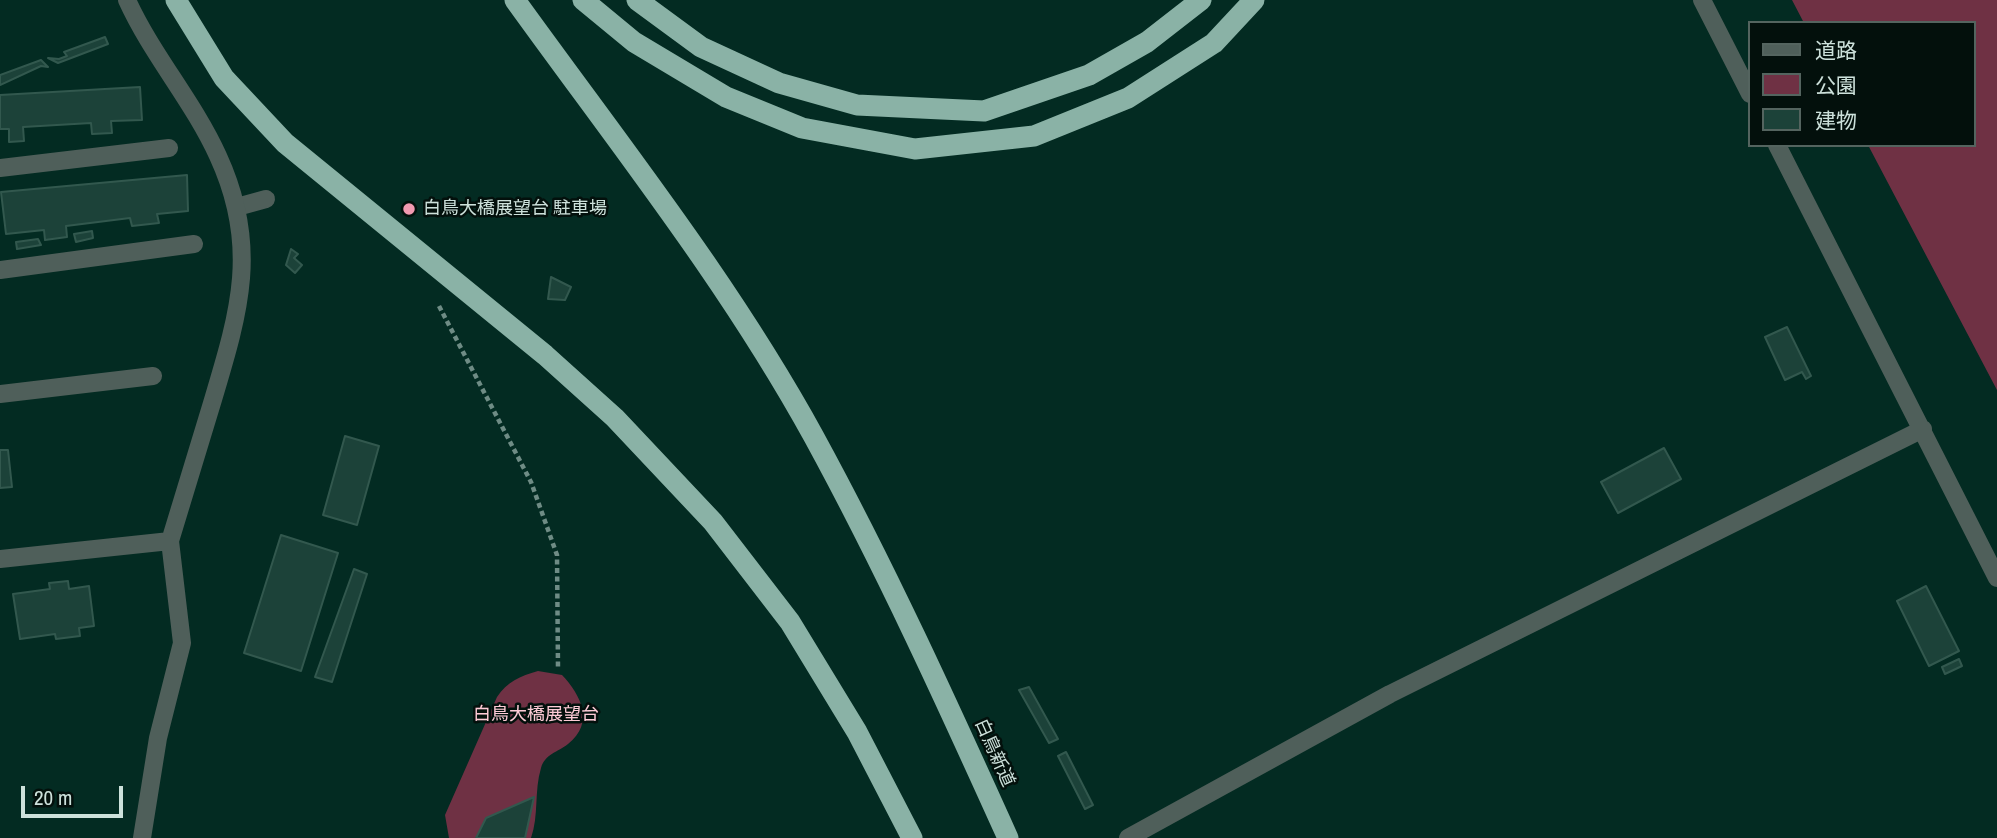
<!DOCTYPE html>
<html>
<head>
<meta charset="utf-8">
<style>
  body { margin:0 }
  #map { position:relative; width:1997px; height:838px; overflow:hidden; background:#032b22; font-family:"Archivo Narrow","Noto Sans JP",sans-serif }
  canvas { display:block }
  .legend { position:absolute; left:1748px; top:21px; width:228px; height:126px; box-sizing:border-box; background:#03100c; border:2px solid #54645f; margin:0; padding:9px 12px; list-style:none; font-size:21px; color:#cde1db }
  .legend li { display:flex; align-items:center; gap:14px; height:35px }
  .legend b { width:35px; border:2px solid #54645f }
  .scale { position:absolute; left:21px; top:786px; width:102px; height:32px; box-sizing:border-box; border:4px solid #cde1db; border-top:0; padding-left:9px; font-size:21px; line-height:24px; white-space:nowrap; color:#cde1db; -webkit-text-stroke:5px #03100c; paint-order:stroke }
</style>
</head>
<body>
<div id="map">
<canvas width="1997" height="838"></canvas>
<ul class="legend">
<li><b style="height:9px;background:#4f5f5a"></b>道路</li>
<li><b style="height:19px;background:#6f3144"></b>公園</li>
<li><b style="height:19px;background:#1c4239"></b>建物</li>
</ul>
<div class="scale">20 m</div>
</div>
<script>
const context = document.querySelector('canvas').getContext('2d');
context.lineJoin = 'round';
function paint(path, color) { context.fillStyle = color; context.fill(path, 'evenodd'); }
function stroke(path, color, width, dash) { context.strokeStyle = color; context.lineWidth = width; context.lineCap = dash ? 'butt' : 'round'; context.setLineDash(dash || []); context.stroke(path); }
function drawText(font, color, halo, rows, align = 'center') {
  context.font = font + ' "Archivo Narrow","Noto Sans JP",sans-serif'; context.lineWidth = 5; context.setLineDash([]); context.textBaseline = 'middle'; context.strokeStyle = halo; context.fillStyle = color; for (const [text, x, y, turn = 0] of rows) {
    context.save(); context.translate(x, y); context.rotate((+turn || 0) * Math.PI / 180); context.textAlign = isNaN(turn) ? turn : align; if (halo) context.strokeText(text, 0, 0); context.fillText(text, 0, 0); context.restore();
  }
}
paint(new Path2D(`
  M 1792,0 L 1997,0 L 1997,390 L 1868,145 L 1974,145 L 1974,23 L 1804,23 Z
  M 538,671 L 562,675 C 581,695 595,723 568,744 C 558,752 545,754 541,768 C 534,791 539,816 531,838 L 449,838 L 445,815 L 497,697 C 507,682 520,676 538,671 Z`), '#6f3144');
const building = new Path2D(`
  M 105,37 L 108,44 L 58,63 L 48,58 L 59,59 L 67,56 L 64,52 Z
  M 41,60 L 48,67 L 41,66 L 0,85 L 0,75 Z
  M 140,87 L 142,120 L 111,121 L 112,133 L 92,134 L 91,123 L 23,127 L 24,141 L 9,142 L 9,129 L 0,129 L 0,95 Z
  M 187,175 L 188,211 L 157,214 L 159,223 L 132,226 L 130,218 L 66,226 L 67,237 L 45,240 L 44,230 L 6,234 L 1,192 Z
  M 92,231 L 93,238 L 76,242 L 74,234 Z
  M 38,239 L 41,245 L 17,249 L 16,242 Z
  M 291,249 L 298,254 L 294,258 L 302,265 L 295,273 L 286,265 Z
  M 551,277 L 571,287 L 565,300 L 548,299 Z
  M 1787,327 L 1811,376 L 1806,379 L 1802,372 L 1785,380 L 1765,337 Z
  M 345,436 L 379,446 L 357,525 L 323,515 Z
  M 1664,448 L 1681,479 L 1618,513 L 1601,482 Z
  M 0,450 L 8,450 L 12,487 L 0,488 Z
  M 281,535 L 338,553 L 301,671 L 244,653 Z
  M 354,569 L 367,574 L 332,682 L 315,677 Z
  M 68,581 L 69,589 L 89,586 L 94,626 L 79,628 L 80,636 L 56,639 L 55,634 L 20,639 L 13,594 L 50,589 L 49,583 Z
  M 1926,586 L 1959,651 L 1929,666 L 1897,601 Z
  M 1959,659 L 1962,666 L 1945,674 L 1942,667 Z
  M 1029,687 L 1058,739 L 1049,743 L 1019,690 Z
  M 1066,752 L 1093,805 L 1085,809 L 1058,756 Z
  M 534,797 L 525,838 L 476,838 L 486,818 Z`);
paint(building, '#1c4239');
stroke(building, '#32584e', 2);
stroke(new Path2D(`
  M 439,306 L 531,482 L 557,555 L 558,668`), '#6f8c85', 4.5, [5, 3.5]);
stroke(new Path2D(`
  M 237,207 L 266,199`), '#4f5f5a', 18);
stroke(new Path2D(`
  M 1702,0 L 1750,94
  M 1777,145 L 1997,578
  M 0,168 L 169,148
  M 0,270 L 194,244
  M 0,394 L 153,376
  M 0,559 L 170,541 C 184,495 198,449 212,403 C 239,313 260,247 218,156 C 193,101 152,55 127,0
  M 142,838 L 158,738 L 182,643 L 170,541
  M 1128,838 L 1390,694 L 1923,429`), '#4f5f5a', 18);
stroke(new Path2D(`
  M 176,0 L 224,78 L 285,143 L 545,355 L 615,418 L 713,522 L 790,622 L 857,732 L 912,838
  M 515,0 C 618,143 729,282 814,437 C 885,567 947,703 1008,838
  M 583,0 L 634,42 L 726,97 L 802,128 L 915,149 L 1034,136 L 1128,98 L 1214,43 L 1254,0
  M 637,0 L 701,47 L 779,83 L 857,105 L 984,111 L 1089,75 L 1147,42 L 1201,0`), '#8ab2a6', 21);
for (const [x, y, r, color] of [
  [409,209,7,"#f19ab1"]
]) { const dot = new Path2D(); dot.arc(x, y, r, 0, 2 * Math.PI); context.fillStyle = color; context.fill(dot); stroke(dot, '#03100c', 2.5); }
drawText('18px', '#cde1db', '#03100c', [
  ["白鳥大橋展望台 駐車場",423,209]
], 'left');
drawText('18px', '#fdcbd6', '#03100c', [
  ["白鳥大橋展望台",536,715]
]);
drawText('18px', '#cde1db', '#03100c', [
  ["白鳥新道",994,753,66]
]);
</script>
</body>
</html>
